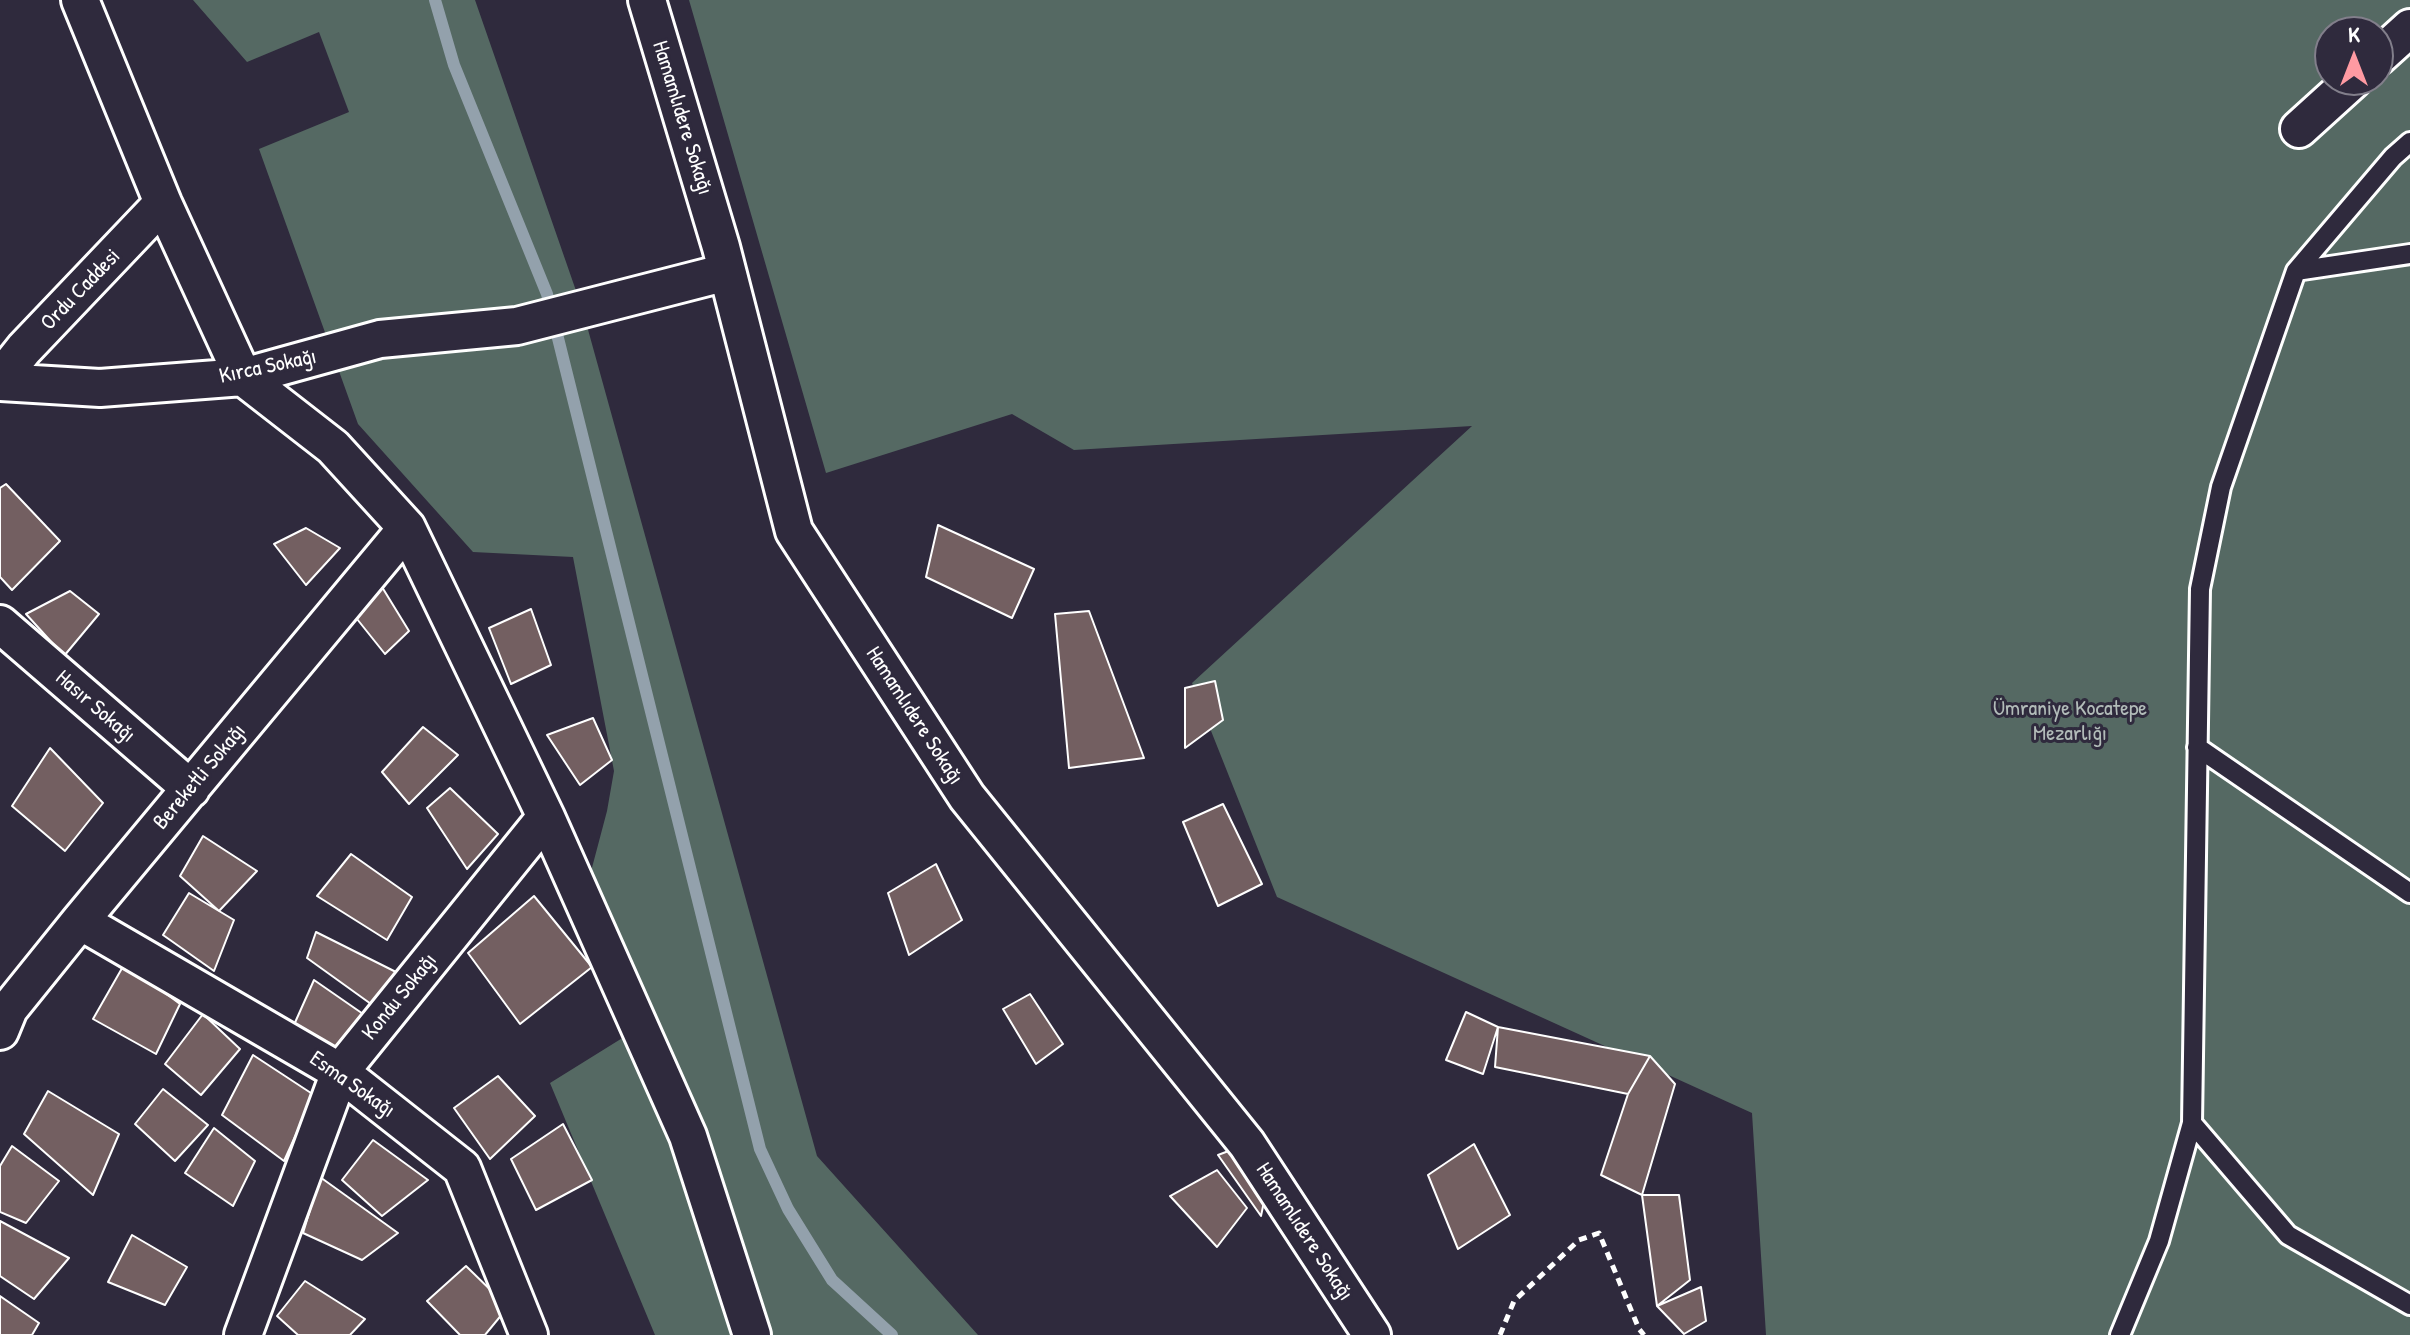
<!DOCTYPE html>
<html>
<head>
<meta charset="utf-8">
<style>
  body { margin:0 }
  #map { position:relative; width:2410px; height:1335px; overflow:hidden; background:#2f2a3d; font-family:"Patrick Hand",sans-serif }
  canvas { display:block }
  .north { position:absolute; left:2314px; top:16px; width:80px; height:80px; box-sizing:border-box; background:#2f2a3d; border:2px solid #827f8b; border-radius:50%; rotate:0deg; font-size:22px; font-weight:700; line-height:32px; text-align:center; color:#fff }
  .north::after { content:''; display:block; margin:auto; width:28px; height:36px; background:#ff9aa2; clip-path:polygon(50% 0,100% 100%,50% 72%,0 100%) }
</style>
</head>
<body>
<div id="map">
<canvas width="2410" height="1335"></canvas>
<div class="north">K</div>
</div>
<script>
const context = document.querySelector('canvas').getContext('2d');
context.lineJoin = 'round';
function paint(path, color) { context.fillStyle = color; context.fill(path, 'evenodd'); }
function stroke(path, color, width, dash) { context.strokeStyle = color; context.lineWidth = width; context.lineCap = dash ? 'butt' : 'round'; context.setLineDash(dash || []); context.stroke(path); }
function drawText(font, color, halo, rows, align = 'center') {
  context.font = font + ' "Patrick Hand",sans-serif'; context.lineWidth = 6; context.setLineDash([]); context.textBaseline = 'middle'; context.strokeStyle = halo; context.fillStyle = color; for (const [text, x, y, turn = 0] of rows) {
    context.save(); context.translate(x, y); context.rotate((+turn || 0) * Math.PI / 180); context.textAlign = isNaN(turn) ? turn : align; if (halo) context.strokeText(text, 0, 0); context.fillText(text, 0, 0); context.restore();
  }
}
paint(new Path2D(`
  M 193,0 L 475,0 L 582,308 L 817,1156 L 978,1335 L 655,1335 L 550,1083 L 624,1037 L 589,879 L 607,811 L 614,771 L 573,557 L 473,552 L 358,424 L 259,149 L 349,112 L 319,32 L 247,62 Z
  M 689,0 L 2410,0 L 2410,1335 L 1766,1335 L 1752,1113 L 1277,897 L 1192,683 L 1472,426 L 1074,450 L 1012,414 L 826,473 ZM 2330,32 L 2378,32 L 2378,80 L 2330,80 Z`), '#556963');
stroke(new Path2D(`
  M 435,0 L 454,65 L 547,294 L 760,1149 L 788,1209 L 832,1280 L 892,1335`), '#93a1ac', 12);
const building = new Path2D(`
  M 6,484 L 60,541 L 12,590 L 0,577 L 0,488 Z
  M 938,525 L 1034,569 L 1012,618 L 926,577 Z
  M 306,528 L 340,548 L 306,585 L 274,544 Z
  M 382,587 L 409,631 L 385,654 L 345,604 Z
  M 70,591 L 99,614 L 64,656 L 26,614 Z
  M 531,609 L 551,665 L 511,684 L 489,628 Z
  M 1089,611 L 1144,758 L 1069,768 L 1055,614 Z
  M 1215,681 L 1223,720 L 1185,748 L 1185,688 Z
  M 593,718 L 612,760 L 580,785 L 547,735 Z
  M 423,727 L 458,755 L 409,804 L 382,772 Z
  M 50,748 L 103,803 L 65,851 L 12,806 Z
  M 450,788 L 498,834 L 467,869 L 427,808 Z
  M 1223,804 L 1262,884 L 1218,906 L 1183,822 Z
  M 203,836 L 257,871 L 219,911 L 180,876 Z
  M 351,854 L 412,897 L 387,940 L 317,896 Z
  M 936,864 L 962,920 L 909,955 L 888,893 Z
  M 189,893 L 234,920 L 214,971 L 163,935 Z
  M 534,896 L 592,967 L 520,1024 L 468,953 Z
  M 316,932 L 398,973 L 371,1004 L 307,958 Z
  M 125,963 L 180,1004 L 156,1054 L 93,1019 Z
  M 314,980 L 366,1016 L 340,1058 L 293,1027 Z
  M 1030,994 L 1063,1044 L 1036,1064 L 1003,1009 Z
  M 1466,1012 L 1498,1027 L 1483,1074 L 1446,1060 Z
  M 203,1014 L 240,1049 L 201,1095 L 165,1064 Z
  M 1498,1027 L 1650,1056 L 1628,1094 L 1495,1067 Z
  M 253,1055 L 314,1095 L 284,1161 L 222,1115 Z
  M 1650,1056 L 1675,1084 L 1642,1195 L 1601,1175 L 1628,1094 Z
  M 498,1076 L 535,1116 L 490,1159 L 454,1108 Z
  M 163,1089 L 208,1125 L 175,1161 L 135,1124 Z
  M 48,1091 L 119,1134 L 93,1195 L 24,1134 Z
  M 563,1124 L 592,1180 L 536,1210 L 511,1159 Z
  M 214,1128 L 255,1161 L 233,1206 L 185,1173 Z
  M 373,1140 L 428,1180 L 382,1216 L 342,1180 Z
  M 1247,1144 L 1266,1192 L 1261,1216 L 1218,1155 Z
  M 1474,1144 L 1510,1215 L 1458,1249 L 1428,1175 Z
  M 12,1146 L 59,1181 L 26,1223 L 0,1212 L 0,1166 Z
  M 1217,1170 L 1247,1208 L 1217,1247 L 1170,1196 Z
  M 320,1177 L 398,1233 L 362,1260 L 303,1233 Z
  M 1642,1195 L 1679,1195 L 1690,1280 L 1657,1306 Z
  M 0,1221 L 69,1258 L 34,1299 L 0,1276 Z
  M 132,1235 L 187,1267 L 165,1305 L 108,1282 Z
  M 466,1266 L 508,1307 L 485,1335 L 460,1335 L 427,1301 Z
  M 305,1281 L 365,1319 L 350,1335 L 298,1335 L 277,1316 Z
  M 1701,1287 L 1706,1321 L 1684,1334 L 1657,1306 Z
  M 0,1296 L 39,1323 L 32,1335 L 0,1335 Z`);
paint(building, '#735f61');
stroke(building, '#fff', 2);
const service = new Path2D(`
  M 2296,271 L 2410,254
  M 2197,747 L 2410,893
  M 2192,1123 L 2288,1235 L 2410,1305
  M 2120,1335 L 2159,1241 L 2192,1123 L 2200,589 L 2221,487 L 2296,271 L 2393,157 L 2410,142`);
const minor = new Path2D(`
  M 80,0 L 163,203 L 243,377 L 333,447 L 407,528 L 546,817 L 688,1136 L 752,1335
  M 647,0 L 721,247 L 794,531 L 967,797 L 1247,1144 L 1372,1335
  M 2378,57 L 2410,28
  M 2299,129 L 2353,80
  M 0,379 L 24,349 L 163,203
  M 0,382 L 100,388 L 243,377 L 380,339 L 517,326 L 727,272
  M 0,624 L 191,789
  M 80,921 L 340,1072 L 462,1168 L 529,1335
  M 0,1031 L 9,1009 L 80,921 L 407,528
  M 243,1335 L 340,1072 L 546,817`);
stroke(service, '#fff', 24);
stroke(minor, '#fff', 42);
stroke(new Path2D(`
  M 1500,1335 L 1514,1301 L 1579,1240 L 1599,1233 L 1639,1329 L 1644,1335`), '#fff', 5, [8, 6]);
stroke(service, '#2f2a3d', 18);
stroke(minor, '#2f2a3d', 36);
drawText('22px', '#fff', '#2f2a3d', [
  ["Hamamlıdere Sokağı",682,118,73],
  ["Ordu Caddesi",81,290,-46],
  ["Kırca Sokağı",268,367,-12],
  ["Hasır Sokağı",95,707,41],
  ["Hamamlıdere Sokağı",914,716,57],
  ["Bereketli Sokağı",200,777,-50],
  ["Kondu Sokağı",400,997,-51],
  ["Esma Sokağı",352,1085,35],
  ["Hamamlıdere Sokağı",1304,1232,57]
]);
drawText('22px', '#b2bcb9', '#2f2a3d', [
  ["Ümraniye Kocatepe",2070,709],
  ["Mezarlığı",2070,734]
]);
</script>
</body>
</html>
